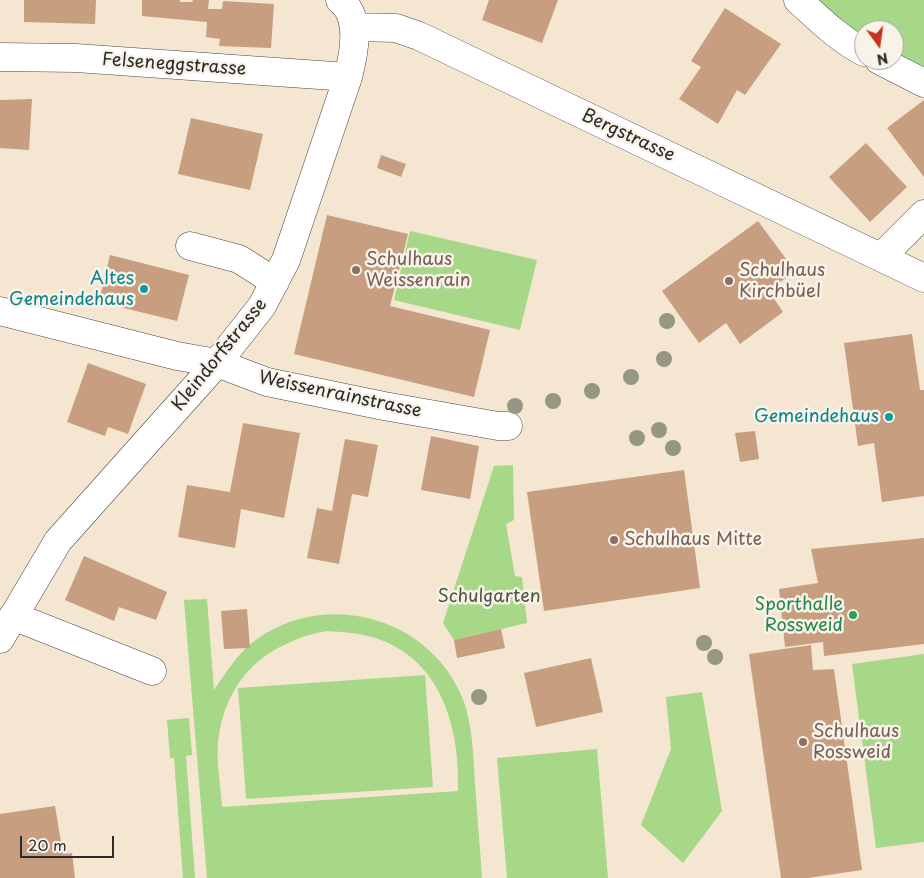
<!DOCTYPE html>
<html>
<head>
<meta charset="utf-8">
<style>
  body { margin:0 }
  #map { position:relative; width:924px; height:878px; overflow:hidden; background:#f4e6d1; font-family:"Playpen Sans",sans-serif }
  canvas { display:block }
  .north { position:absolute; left:854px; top:20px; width:50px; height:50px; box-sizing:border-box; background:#f7f3e8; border:1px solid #a5a39c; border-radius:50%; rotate:166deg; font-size:14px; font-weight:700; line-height:20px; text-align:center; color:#2b2b2b }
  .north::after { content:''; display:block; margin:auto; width:18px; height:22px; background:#c8321e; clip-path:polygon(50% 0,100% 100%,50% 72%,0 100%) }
  .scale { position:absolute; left:20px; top:836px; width:94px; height:22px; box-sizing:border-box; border:2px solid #2b2b2b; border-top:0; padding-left:6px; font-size:15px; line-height:18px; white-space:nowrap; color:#2b2b2b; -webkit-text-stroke:4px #f7f3e8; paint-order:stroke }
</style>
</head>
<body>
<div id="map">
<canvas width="924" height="878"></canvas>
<div class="north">N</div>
<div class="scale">20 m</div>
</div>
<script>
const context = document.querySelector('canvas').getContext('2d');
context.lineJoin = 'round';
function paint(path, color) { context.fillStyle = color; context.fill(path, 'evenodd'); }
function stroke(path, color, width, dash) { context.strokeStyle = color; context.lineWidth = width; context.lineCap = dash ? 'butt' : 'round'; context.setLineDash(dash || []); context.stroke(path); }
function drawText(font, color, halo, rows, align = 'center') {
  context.font = font + ' "Playpen Sans",sans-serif'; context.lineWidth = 5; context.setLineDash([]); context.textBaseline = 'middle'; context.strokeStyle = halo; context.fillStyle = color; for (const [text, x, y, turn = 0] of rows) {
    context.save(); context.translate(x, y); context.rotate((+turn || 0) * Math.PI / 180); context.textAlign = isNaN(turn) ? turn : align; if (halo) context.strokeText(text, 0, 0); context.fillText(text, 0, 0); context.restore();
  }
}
paint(new Path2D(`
  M 811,0 L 924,0 L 924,70 L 894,56 L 894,30 L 864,30 L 864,42 Z
  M 410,231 L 537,260 L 520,330 L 394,300 Z
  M 513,465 L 514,520 L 506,524 L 515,576 L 522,577 L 527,623 L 454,640 L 443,623 L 494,466 Z
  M 207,599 L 214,690 C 225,674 236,656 252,643 C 321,588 428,615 462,697 C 473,724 473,755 475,783 C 477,815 480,846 482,878 L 207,878 L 184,600 ZM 327,631 C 343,632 357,633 372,637 C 441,657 460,727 458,791 L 222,807 C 221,787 216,762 218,742 C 225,679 266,642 327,631 Z
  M 924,654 L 924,842 L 876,848 L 852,664 Z
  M 425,675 L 433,787 L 246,799 L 238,688 Z
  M 702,692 L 722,811 L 683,863 L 641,825 L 671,749 L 666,697 Z
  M 189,718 L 192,755 L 186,756 L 195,878 L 183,878 L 174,758 L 170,758 L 167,720 Z
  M 597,749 L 608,878 L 507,878 L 497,758 Z`), '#a7d887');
paint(new Path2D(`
  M 24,0 L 96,0 L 95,24 L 24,22 Z
  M 142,0 L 180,0 L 180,2 L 192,2 L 193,0 L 209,0 L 208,9 L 222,9 L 223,1 L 274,4 L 271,48 L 219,46 L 220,39 L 206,37 L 207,22 L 142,16 Z
  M 489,0 L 558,0 L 542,43 L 482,20 Z
  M 725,8 L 781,44 L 745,95 L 737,90 L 718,124 L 679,99 L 701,67 L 691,61 Z
  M 32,99 L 29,150 L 0,148 L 0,100 Z
  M 924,100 L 924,177 L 887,128 Z
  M 191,118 L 263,134 L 250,190 L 178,174 Z
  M 866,143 L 907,187 L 870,222 L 829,177 Z
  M 381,155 L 406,164 L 401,177 L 377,168 Z
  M 327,215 L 408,234 L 390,306 L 490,330 L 474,397 L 294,354 Z
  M 758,221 L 795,271 L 769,291 L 783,312 L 740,344 L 726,323 L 699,343 L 662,291 Z
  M 110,255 L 189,275 L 177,321 L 99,302 Z
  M 912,334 L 920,390 L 924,390 L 924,496 L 882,502 L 874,443 L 858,446 L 844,343 Z
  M 88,363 L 146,384 L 128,434 L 108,427 L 105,436 L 67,422 Z
  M 243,423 L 300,433 L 284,518 L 241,509 L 235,548 L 178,537 L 187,485 L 230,492 Z
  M 755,431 L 759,459 L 740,462 L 735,433 Z
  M 431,436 L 479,446 L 470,499 L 421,490 Z
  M 345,439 L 378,445 L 368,497 L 352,494 L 339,564 L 307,558 L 317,508 L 332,511 Z
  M 684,470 L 700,588 L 544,611 L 527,492 Z
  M 924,538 L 924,644 L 824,656 L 823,642 L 785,647 L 779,589 L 818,583 L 811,549 Z
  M 84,556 L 167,592 L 156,620 L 119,607 L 114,621 L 65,600 Z
  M 247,609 L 250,648 L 224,649 L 221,611 Z
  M 501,629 L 505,648 L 457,658 L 454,640 Z
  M 811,645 L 813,670 L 834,669 L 862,870 L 808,878 L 781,878 L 749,654 Z
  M 591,658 L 603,712 L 536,727 L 524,673 Z
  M 55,806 L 63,854 L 72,853 L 75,878 L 0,878 L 0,814 Z`), '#c79e80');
const minor = new Path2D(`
  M 798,0 C 819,19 839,39 864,52
  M 354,27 L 396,28 L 419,36 L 924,278
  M 0,57 L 76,58 L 348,77
  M 879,60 L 924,83
  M 190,246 L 239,259 L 275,282
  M 881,257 L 924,214
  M 0,311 L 177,356 L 217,363 L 267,382 L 384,406 L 498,426 L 508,426
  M 13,616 L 152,671
  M 0,639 L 58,541 L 217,363 L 262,306 L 286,260 L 348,77 C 354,54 362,17 340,0`);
stroke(minor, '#494744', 29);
stroke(minor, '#fff', 28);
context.fillStyle = '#969782';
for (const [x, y] of [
  [667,321],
  [664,359],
  [631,377],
  [592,391],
  [553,401],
  [515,406],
  [659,430],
  [637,438],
  [673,448],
  [704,643],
  [715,657],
  [479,697]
]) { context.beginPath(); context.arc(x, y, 8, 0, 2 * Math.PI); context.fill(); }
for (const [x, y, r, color] of [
  [356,270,5,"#8d6e63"],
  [729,281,5,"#8d6e63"],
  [144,289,5,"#0f9aa8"],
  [889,417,5,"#0f9aa8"],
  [614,540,5,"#8d6e63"],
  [853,615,5,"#2e9e5b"],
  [803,742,5,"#8d6e63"]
]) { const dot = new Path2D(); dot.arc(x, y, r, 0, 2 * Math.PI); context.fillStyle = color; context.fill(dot); stroke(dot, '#f7f3e8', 2); }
drawText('18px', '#2b2b2b', '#f7f3e8', [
  ["Felseneggstrasse",174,65,4],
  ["Bergstrasse",628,136,25],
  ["Kleindorfstrasse",220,355,-51],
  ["Weissenrainstrasse",340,395,12]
]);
drawText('18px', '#785e54', '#f7f3e8', [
  ["Schulhaus",366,260],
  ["Weissenrain",366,281],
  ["Schulhaus",739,271],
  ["Kirchbüel",739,292],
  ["Schulhaus Mitte",624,540],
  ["Schulhaus",813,732],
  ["Rossweid",813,753]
], 'left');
drawText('18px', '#0d838f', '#f7f3e8', [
  ["Altes",134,279],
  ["Gemeindehaus",134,300],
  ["Gemeindehaus",879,417]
], 'right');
drawText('18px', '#4a5642', '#f7f3e8', [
  ["Schulgarten",489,597]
]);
drawText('18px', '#27864d', '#f7f3e8', [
  ["Sporthalle",843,605],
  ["Rossweid",843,626]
], 'right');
</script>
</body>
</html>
